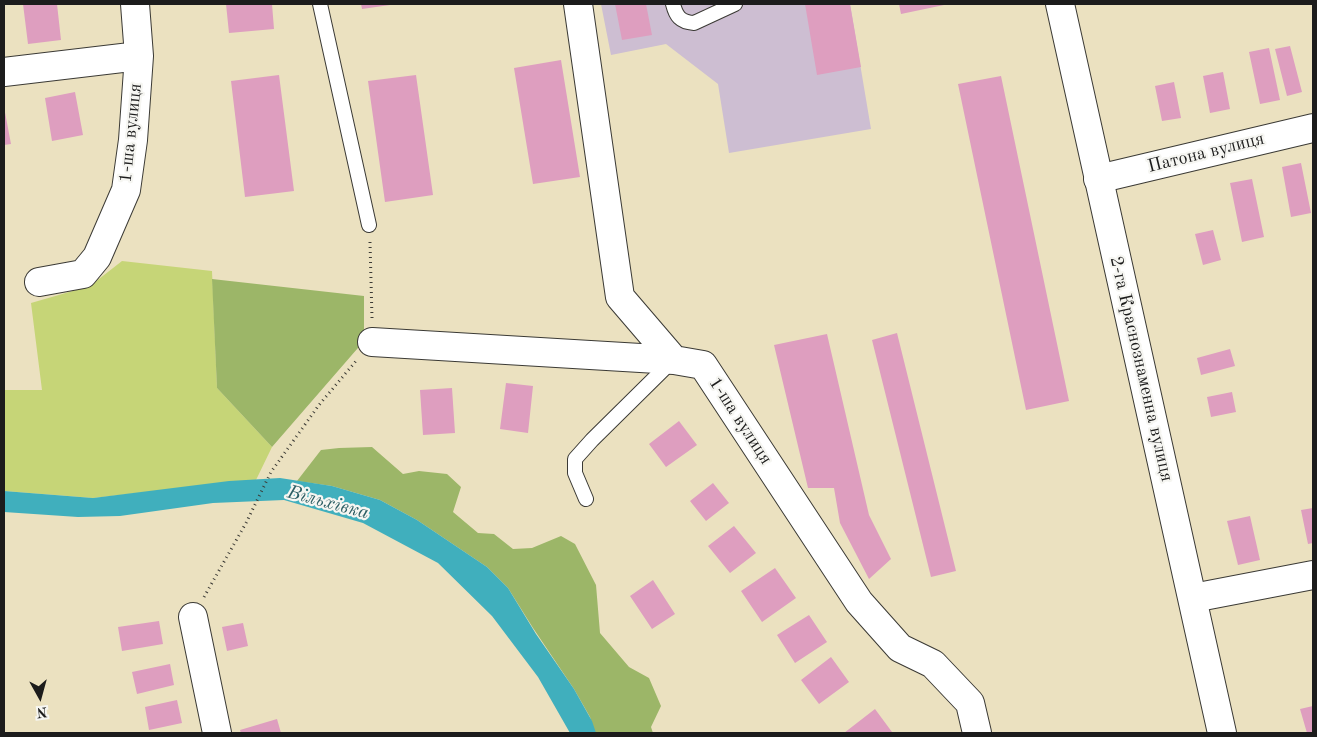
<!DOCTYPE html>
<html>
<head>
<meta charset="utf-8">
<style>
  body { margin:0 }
  #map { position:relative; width:1317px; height:737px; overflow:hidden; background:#ebe1c0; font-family:"Old Standard TT",serif }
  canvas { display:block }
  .frame { position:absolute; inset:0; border:5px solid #1c1c1c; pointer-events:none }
  .north { position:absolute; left:15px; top:672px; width:50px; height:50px; -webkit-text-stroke:4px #f6f6f2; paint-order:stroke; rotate:173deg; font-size:14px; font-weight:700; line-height:20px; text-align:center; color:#1c1c1c }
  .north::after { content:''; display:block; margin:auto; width:18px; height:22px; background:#1c1c1c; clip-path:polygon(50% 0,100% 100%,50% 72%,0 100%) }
</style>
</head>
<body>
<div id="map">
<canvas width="1317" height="737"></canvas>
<div class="frame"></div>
<div class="north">N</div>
</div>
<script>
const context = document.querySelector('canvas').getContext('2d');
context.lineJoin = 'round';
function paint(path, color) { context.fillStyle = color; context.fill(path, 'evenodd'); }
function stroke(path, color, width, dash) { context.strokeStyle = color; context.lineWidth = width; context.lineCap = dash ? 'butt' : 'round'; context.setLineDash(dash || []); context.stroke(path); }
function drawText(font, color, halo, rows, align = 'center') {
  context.font = font + ' "Old Standard TT",serif'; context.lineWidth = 4.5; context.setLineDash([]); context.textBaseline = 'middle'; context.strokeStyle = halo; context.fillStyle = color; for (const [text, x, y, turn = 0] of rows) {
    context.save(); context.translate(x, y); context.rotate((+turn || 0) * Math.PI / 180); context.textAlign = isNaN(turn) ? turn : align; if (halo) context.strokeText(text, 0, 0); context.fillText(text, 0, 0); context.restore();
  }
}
paint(new Path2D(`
  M 601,4 L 850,4 L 871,129 L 729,153 L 718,84 L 666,44 L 611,55 Z`), '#cdbed2');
paint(new Path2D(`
  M 122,261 L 212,271 L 217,388 L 272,447 L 256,480 L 93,498 L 4,491 L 4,390 L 42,390 L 31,303 L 90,286 Z`), '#c6d577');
paint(new Path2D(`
  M 212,279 L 364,296 L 364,341 L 272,447 L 217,388 Z
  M 372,447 L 403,474 L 419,471 L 447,474 L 461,487 L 453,512 L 478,533 L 494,534 L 513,549 L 532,548 L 561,536 L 575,544 L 596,585 L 600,633 L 629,667 L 649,678 L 661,706 L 651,727 L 653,733 L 595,733 L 590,717 L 574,689 L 533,628 L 508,588 L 487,567 L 417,520 L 380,500 L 332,486 L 297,481 L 321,450 L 339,448 Z`), '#9cb668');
paint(new Path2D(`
  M 280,478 L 332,486 L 380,500 L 417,520 L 487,567 L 508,588 L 536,634 L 574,689 L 592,721 L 596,733 L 570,733 L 538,677 L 492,616 L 438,563 L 363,523 L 284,500 L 213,503 L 120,516 L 78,517 L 4,512 L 4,491 L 93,498 L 229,481 Z`), '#40afbd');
paint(new Path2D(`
  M 23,4 L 57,4 L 61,40 L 28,44 Z
  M 226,4 L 272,4 L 274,29 L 229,33 Z
  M 361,4 L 390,4 L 390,5 L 362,9 Z
  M 615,4 L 646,4 L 652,35 L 622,40 Z
  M 805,4 L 850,4 L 861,67 L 817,75 Z
  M 899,4 L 943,4 L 944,5 L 901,14 Z
  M 1290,46 L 1302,92 L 1287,96 L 1275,49 Z
  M 1269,48 L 1280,100 L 1260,104 L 1249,52 Z
  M 561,60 L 580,177 L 533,184 L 514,68 Z
  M 1223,72 L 1230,109 L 1210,113 L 1203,76 Z
  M 279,75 L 294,191 L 245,197 L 231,81 Z
  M 416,75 L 433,195 L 385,202 L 368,81 Z
  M 1001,76 L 1069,401 L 1026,410 L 958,84 Z
  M 1174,82 L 1181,118 L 1162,121 L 1155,86 Z
  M 75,92 L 83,135 L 52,141 L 45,98 Z
  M 4,107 L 11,144 L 4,145 Z
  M 1301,163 L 1311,213 L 1291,217 L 1282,167 Z
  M 1252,179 L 1264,237 L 1242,242 L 1230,183 Z
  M 1213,230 L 1221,260 L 1203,265 L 1195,234 Z
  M 897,333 L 956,571 L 931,577 L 872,340 Z
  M 827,334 L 869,515 L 891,559 L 869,579 L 840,523 L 834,488 L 808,488 L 774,345 Z
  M 1230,349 L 1235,366 L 1201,375 L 1197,358 Z
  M 506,383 L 533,386 L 528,433 L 500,429 Z
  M 452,388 L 455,433 L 423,435 L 420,390 Z
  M 1232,392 L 1236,412 L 1211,417 L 1207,397 Z
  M 679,421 L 697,445 L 666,467 L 649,444 Z
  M 713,483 L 729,503 L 706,521 L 690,501 Z
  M 1313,508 L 1313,543 L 1308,544 L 1301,510 Z
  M 1250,516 L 1260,560 L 1238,565 L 1227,521 Z
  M 734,526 L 756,553 L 730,573 L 708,546 Z
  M 775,568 L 796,598 L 762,622 L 741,591 Z
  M 653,580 L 675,614 L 652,629 L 630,596 Z
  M 809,615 L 827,642 L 795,663 L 777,635 Z
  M 159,621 L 163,644 L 122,651 L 118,627 Z
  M 243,623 L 248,646 L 227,651 L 222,627 Z
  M 831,657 L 849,682 L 819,704 L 801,680 Z
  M 170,664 L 174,685 L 137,694 L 132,672 Z
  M 177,700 L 182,723 L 149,730 L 145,707 Z
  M 1313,706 L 1313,733 L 1307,733 L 1300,709 Z
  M 875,709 L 892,732 L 890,733 L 844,733 Z
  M 277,719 L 281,733 L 241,733 L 240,730 Z`), '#de9ebf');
const service = new Path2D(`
  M 320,4 L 369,225
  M 673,4 C 676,16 680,22 694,23 L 735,4
  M 586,499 L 575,473 L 575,459 L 592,440 L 673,360`);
const minor = new Path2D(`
  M 578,4 L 620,297 L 674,360
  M 4,72 L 139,56
  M 1098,179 L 1313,128
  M 39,282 L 83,274 L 97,257 L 126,190 L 133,140 L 139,56 L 135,4
  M 372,342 L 674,360 L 703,365 L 859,602 L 900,648 L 933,664 L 970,703 L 977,733
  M 1193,598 L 1313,575
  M 193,617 L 217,733`);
const tertiary = new Path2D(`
  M 1060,4 L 1222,733`);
stroke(service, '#3b3a35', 16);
stroke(minor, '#3b3a35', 30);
stroke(tertiary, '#3b3a35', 30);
stroke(new Path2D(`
  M 370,242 L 372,318
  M 204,597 L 246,523 L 271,472 L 319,405 L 356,361`), '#3b3a35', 3, [1, 4]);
stroke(service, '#fff', 14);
stroke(minor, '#fff', 28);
stroke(tertiary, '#fff', 28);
drawText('18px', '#1c1c1c', '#f6f6f2', [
  ["1-ша вулиця",131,133,-84],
  ["Патона вулиця",1206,153,-14],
  ["2-га Краснознаменна вулиця",1141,369,77],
  ["1-ша вулиця",740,421,57]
]);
drawText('italic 19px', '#2c5e64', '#f6f6f2', [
  ["Вільхівка",328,503,15]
]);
</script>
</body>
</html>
